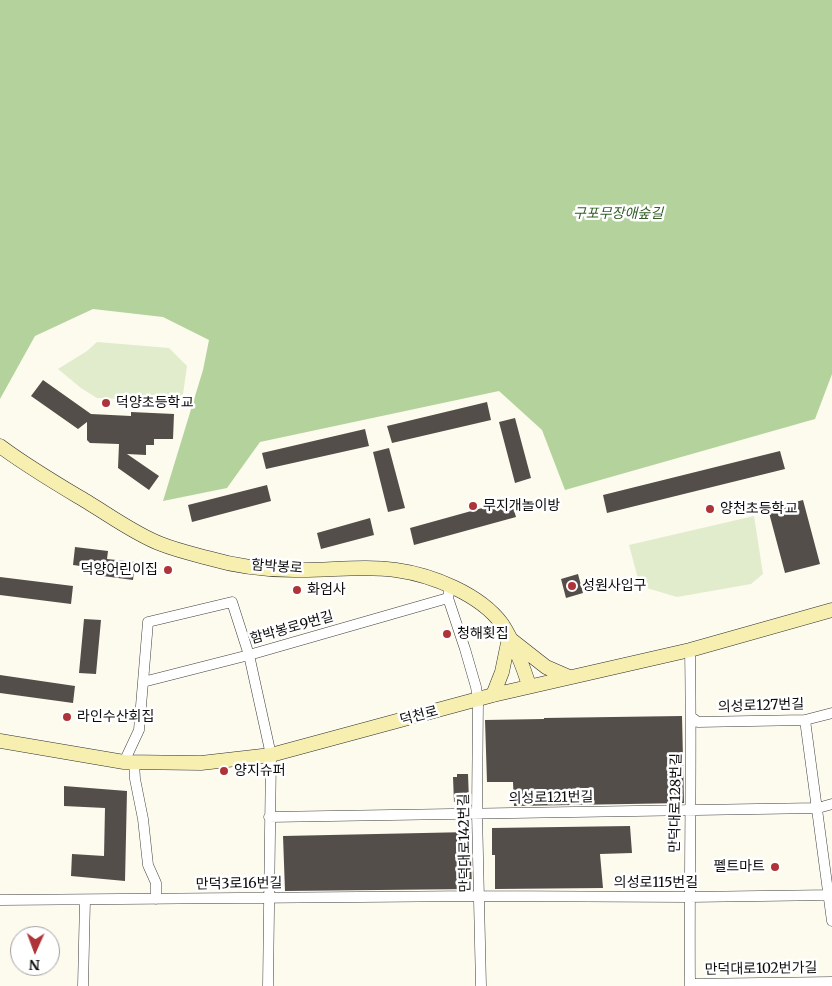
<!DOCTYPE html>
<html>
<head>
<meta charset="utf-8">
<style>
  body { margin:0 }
  #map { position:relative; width:832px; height:986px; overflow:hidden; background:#fdfaee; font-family:Merriweather,serif }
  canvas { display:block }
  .north { position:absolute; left:10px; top:926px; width:50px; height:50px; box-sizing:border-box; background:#fff; border:1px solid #9e9e9e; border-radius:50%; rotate:182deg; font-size:14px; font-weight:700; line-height:20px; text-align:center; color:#0c0c0c }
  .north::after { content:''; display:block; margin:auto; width:18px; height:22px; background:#ad3439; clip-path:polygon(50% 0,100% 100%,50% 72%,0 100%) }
</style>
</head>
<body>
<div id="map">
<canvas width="832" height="986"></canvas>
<div class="north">N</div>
</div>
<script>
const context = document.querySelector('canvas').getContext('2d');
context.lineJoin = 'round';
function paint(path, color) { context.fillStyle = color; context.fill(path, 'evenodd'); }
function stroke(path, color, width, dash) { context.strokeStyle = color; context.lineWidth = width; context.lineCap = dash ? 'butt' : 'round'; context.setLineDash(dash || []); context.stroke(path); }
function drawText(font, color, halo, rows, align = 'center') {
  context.font = font + ' Merriweather,"Noto Sans KR",serif'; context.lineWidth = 5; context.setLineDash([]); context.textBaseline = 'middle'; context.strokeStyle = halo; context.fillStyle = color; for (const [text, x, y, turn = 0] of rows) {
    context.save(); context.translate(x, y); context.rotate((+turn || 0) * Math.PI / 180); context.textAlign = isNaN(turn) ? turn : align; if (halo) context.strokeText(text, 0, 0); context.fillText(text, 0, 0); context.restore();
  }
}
paint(new Path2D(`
  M 0,0 L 832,0 L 832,374 L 815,419 L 565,490 L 542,430 L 499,391 L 260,442 L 227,488 L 163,501 L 203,370 L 209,340 L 163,317 L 93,309 L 35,336 L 0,399 Z`), '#b4d39c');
paint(new Path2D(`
  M 97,342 L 169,348 L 187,366 L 182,401 L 97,398 L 81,388 L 58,369 L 87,351 Z
  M 754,516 L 763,574 L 751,584 L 677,597 L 640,586 L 629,545 Z`), '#e1eccc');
paint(new Path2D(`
  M 43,380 L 91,414 L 131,416 L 131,412 L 174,414 L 173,439 L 154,439 L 154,445 L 146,445 L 146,455 L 127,454 L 159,476 L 149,490 L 118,468 L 119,444 L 90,443 L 87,440 L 87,422 L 78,429 L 31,396 Z
  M 487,402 L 491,420 L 392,443 L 387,426 Z
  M 515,418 L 531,478 L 515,483 L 499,422 Z
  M 365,429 L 369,446 L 266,469 L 262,453 Z
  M 389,448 L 405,508 L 388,512 L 373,452 Z
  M 780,451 L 785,469 L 607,513 L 603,495 Z
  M 267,485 L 271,501 L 192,522 L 188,505 Z
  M 511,500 L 516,517 L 414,545 L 410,528 Z
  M 803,500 L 820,564 L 785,573 L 768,509 Z
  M 370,518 L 374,535 L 321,549 L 317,533 Z
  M 75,547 L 108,551 L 107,559 L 135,562 L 133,580 L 103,576 L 104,569 L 73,565 Z
  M 578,574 L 583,593 L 566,598 L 561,579 Z
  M 0,577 L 73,586 L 71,604 L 0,595 Z
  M 84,619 L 101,620 L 96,674 L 79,673 Z
  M 0,675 L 75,686 L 73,703 L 0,693 Z
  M 682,716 L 684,803 L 514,806 L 513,782 L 487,782 L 485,720 L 544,719 L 544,718 Z
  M 457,774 L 468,774 L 469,801 L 454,802 L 453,777 L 457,777 Z
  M 64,786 L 127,791 L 125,881 L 71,876 L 72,854 L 104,856 L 105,808 L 64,806 Z
  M 630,826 L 632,853 L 600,854 L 603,888 L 495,889 L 495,855 L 492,855 L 492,828 Z
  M 470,832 L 472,889 L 285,891 L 283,836 Z`), '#544e4a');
const minor = new Path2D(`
  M 450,587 L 448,598 L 465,649 L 476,687 L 478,700 L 477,813 L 481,986
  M 690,650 C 692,762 689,874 690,986
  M 143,682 L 249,655 L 448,598
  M 691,717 L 698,722 L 805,720 L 832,713
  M 805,720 L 832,921
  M 124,762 L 139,730 L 148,622 L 232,602 L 249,655 L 271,755 L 268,986
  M 134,762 L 135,779 L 143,819 L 148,865 L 156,883 L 156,899
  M 269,817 L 818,808 L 832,804
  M 0,900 L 479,896 L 689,897 L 832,895
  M 690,984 L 832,982
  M 83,986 L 85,900`);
const secondary = new Path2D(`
  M 0,446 C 28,467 59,485 89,503 C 112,517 137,535 161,544 C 176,550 193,554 208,558 C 235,566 266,570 294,570 C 328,571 363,565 396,570 C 432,575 480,594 502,624 C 512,639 524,668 529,686
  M 493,695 L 502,672 L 509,638 L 546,667 L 569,677
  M 0,741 L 124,762 L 201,763 L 271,755 L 493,695 L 690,650 L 832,610`);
stroke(minor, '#3f3f3f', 11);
stroke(secondary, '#2e2e2e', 15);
stroke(minor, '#fff', 10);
stroke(secondary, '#f6efb0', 14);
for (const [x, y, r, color] of [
  [106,403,5,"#ad3439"],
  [473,506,5,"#ad3439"],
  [710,509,5,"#ad3439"],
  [168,570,5,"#ad3439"],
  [572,586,5,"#ad3439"],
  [297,590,5,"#ad3439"],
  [447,634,5,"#ad3439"],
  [67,717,5,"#ad3439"],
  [224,771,5,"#ad3439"],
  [775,867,5,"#ad3439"]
]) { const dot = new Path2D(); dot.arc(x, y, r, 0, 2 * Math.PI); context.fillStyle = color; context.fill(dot); stroke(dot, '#fff', 2); }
drawText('italic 14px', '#305d24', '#fff', [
  ["구포무장애숲길",618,214]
]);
drawText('14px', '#0c0c0c', '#fff', [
  ["덕양초등학교",116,403],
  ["무지개놀이방",483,506],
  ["양천초등학교",720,509],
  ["덕양어린이집",158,570,"right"],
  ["성원사입구",582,586],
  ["화엄사",307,590],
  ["청해횟집",457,634],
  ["라인수산회집",77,717],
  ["양지슈퍼",234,771],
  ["펠트마트",765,867,"right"]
], 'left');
drawText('14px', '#0c0c0c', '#fff', [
  ["함박봉로",277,567,4],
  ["함박봉로9번길",292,628,-16],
  ["의성로127번길",761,706,-2],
  ["덕천로",419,716,-15],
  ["의성로121번길",551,798,-1],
  ["만덕대로128번길",676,803,-89],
  ["만덕대로142번길",465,843,-91],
  ["의성로115번길",656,883],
  ["만덕3로16번길",239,884,-1],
  ["만덕대로102번가길",761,969,-1]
]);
</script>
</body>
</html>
